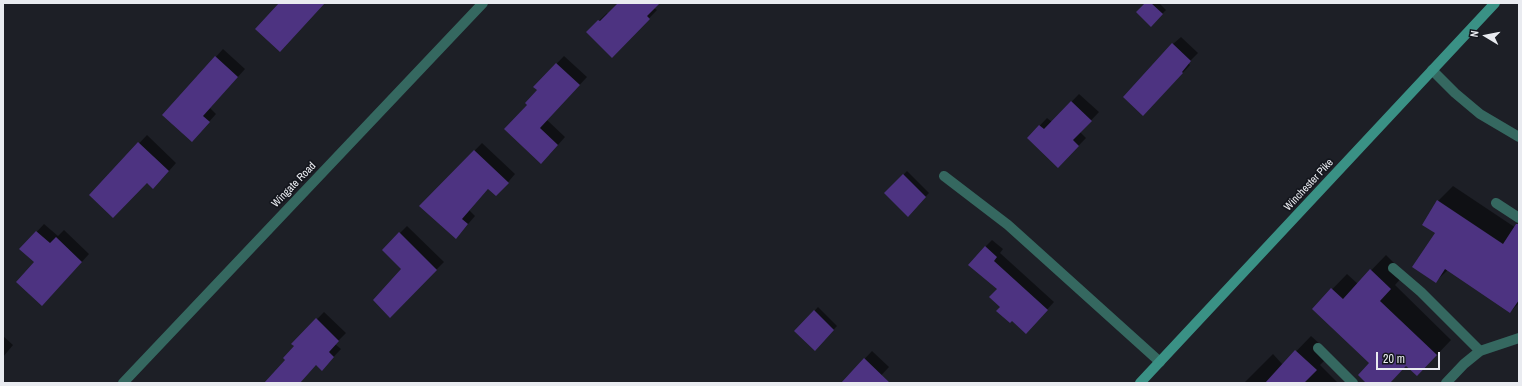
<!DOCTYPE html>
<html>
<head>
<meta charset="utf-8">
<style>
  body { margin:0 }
  #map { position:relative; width:1522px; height:386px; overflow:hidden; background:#1d1f26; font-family:"Archivo Narrow",sans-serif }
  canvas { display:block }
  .frame { position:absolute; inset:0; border:4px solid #e9ebf0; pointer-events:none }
  .north { position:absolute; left:1466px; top:16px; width:40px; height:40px; -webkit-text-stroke:3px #14161d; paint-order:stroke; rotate:280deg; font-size:11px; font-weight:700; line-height:16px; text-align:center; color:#e9ebf0 }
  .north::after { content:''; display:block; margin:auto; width:14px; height:18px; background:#e9ebf0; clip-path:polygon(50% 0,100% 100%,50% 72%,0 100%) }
  .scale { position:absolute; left:1376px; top:352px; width:64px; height:18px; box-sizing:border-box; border:2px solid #e9ebf0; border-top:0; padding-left:5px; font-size:12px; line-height:14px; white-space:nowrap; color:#e9ebf0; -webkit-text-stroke:3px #14161d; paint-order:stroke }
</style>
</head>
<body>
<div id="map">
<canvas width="1522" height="386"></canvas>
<div class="frame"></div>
<div class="north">N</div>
<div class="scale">20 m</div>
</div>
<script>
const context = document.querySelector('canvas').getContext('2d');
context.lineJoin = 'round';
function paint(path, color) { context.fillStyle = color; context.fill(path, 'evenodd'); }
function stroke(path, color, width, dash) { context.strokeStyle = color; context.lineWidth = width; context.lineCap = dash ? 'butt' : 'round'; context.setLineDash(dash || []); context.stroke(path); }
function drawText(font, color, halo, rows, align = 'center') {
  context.font = font + ' "Archivo Narrow",sans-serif'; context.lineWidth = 3.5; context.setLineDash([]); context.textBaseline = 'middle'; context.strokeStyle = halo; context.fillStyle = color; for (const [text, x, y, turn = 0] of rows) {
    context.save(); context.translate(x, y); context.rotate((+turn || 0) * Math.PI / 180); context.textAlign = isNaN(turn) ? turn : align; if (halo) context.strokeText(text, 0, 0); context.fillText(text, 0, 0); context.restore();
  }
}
paint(new Path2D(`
  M 619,3 L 659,3 L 654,8 L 657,10 L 612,57 L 587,32 L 607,13 L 608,14 Z
  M 1146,3 L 1159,3 L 1166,10 L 1151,25 Z
  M 1181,37 L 1198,53 L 1188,63 L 1190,65 L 1151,107 L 1173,44 Z
  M 223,49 L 245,69 L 210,108 L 216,114 L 199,133 L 163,115 Z
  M 564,56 L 587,77 L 547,120 L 565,137 L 549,155 L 528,105 L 538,90 L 534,87 Z
  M 1079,94 L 1099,112 L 1080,132 L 1086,138 L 1058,167 L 1028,138 L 1047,118 L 1052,122 Z
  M 147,135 L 176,163 L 161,180 L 90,195 Z
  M 482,143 L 515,174 L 504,187 L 489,188 L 469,210 L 475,216 L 456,238 L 421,206 Z
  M 907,171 L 929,193 L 908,215 L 886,193 Z
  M 1453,186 L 1516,228 L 1519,225 L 1519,303 L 1510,312 L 1448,270 L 1436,281 L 1436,233 L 1438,201 Z
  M 44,224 L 58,236 L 64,230 L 89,254 L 50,297 L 35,262 L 21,249 Z
  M 407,226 L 444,262 L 390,316 L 402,269 L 383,250 Z
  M 992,240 L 1003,249 L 1000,253 L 1054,302 L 1033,325 L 1001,307 L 998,289 L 985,247 Z
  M 1386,255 L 1405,274 L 1395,285 L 1451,340 L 1432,360 L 1407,365 L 1389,383 L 1368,383 L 1370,363 L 1313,309 L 1347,274 L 1358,284 Z
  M 818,307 L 837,326 L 815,349 L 796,331 Z
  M 324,312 L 346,333 L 335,344 L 341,349 L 322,369 L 316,364 L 299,383 L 266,383 L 286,360 L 295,346 L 293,344 Z
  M 3,336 L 13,345 L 3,357 Z
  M 1311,336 L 1331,354 L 1320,365 L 1338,383 L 1244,383 L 1273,354 L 1283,365 Z
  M 872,351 L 889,367 L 874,383 L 842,383 Z`), '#0007');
paint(new Path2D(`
  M 279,3 L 325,3 L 280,52 L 255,29 Z
  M 618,3 L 660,3 L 647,16 L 650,19 L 612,58 L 586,32 L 598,20 L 600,21 Z
  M 1145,3 L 1151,3 L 1163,14 L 1151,27 L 1136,12 Z
  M 1172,43 L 1191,61 L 1182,72 L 1183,73 L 1143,116 L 1123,97 Z
  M 215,56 L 238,77 L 203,116 L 210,122 L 192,142 L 162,115 Z
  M 556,63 L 580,85 L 540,128 L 558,145 L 541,164 L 504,129 L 527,105 L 525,103 L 537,90 L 533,87 Z
  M 1071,101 L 1092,121 L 1073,140 L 1079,146 L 1058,168 L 1027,138 L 1039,125 L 1044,129 Z
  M 138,142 L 169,171 L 153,189 L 147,183 L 113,218 L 89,195 Z
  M 474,150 L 509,183 L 496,196 L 488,189 L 462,219 L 468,224 L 456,239 L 419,206 Z
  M 903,174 L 926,197 L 908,217 L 884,193 Z
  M 1437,200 L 1503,244 L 1516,224 L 1519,224 L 1519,300 L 1510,313 L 1445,269 L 1436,283 L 1412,267 L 1435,233 L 1422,225 Z
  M 36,231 L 50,243 L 56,237 L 82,262 L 42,306 L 16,282 L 34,262 L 19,249 Z
  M 399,232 L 437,270 L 390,318 L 373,300 L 401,269 L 382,250 Z
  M 985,246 L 997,257 L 994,261 L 1048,310 L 1026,334 L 1012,321 L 1010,323 L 996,311 L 1000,307 L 989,297 L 997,289 L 968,265 Z
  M 1370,269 L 1391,289 L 1380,301 L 1437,355 L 1417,376 L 1406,366 L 1390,383 L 1366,383 L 1358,375 L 1369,363 L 1312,309 L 1331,288 L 1343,299 Z
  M 814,310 L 834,330 L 815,351 L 794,331 Z
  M 316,318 L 339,341 L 329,352 L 334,357 L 322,371 L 316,365 L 300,383 L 264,383 L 285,360 L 283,358 L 294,346 L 291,344 Z
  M 1295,350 L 1317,370 L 1304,383 L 1265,383 Z
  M 864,358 L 890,383 L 841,383 Z`), '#4d3381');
stroke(new Path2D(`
  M 944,176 L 1008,225 L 1160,362
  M 1496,203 L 1519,218
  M 1393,268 L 1421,292 L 1480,351
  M 1318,348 L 1353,383`), '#356860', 10);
stroke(new Path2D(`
  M 1432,70 L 1455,93 L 1480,114 L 1519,137
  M 123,383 L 483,3
  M 1446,383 L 1464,364 L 1480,351 L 1519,338`), '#356860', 10);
stroke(new Path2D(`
  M 1140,383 L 1495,3`), '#3a9185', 10);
drawText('11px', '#e9ebf0', '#14161d', [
  ["Wingate Road",294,185,-46],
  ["Winchester Pike",1309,185,-47]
]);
</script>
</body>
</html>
